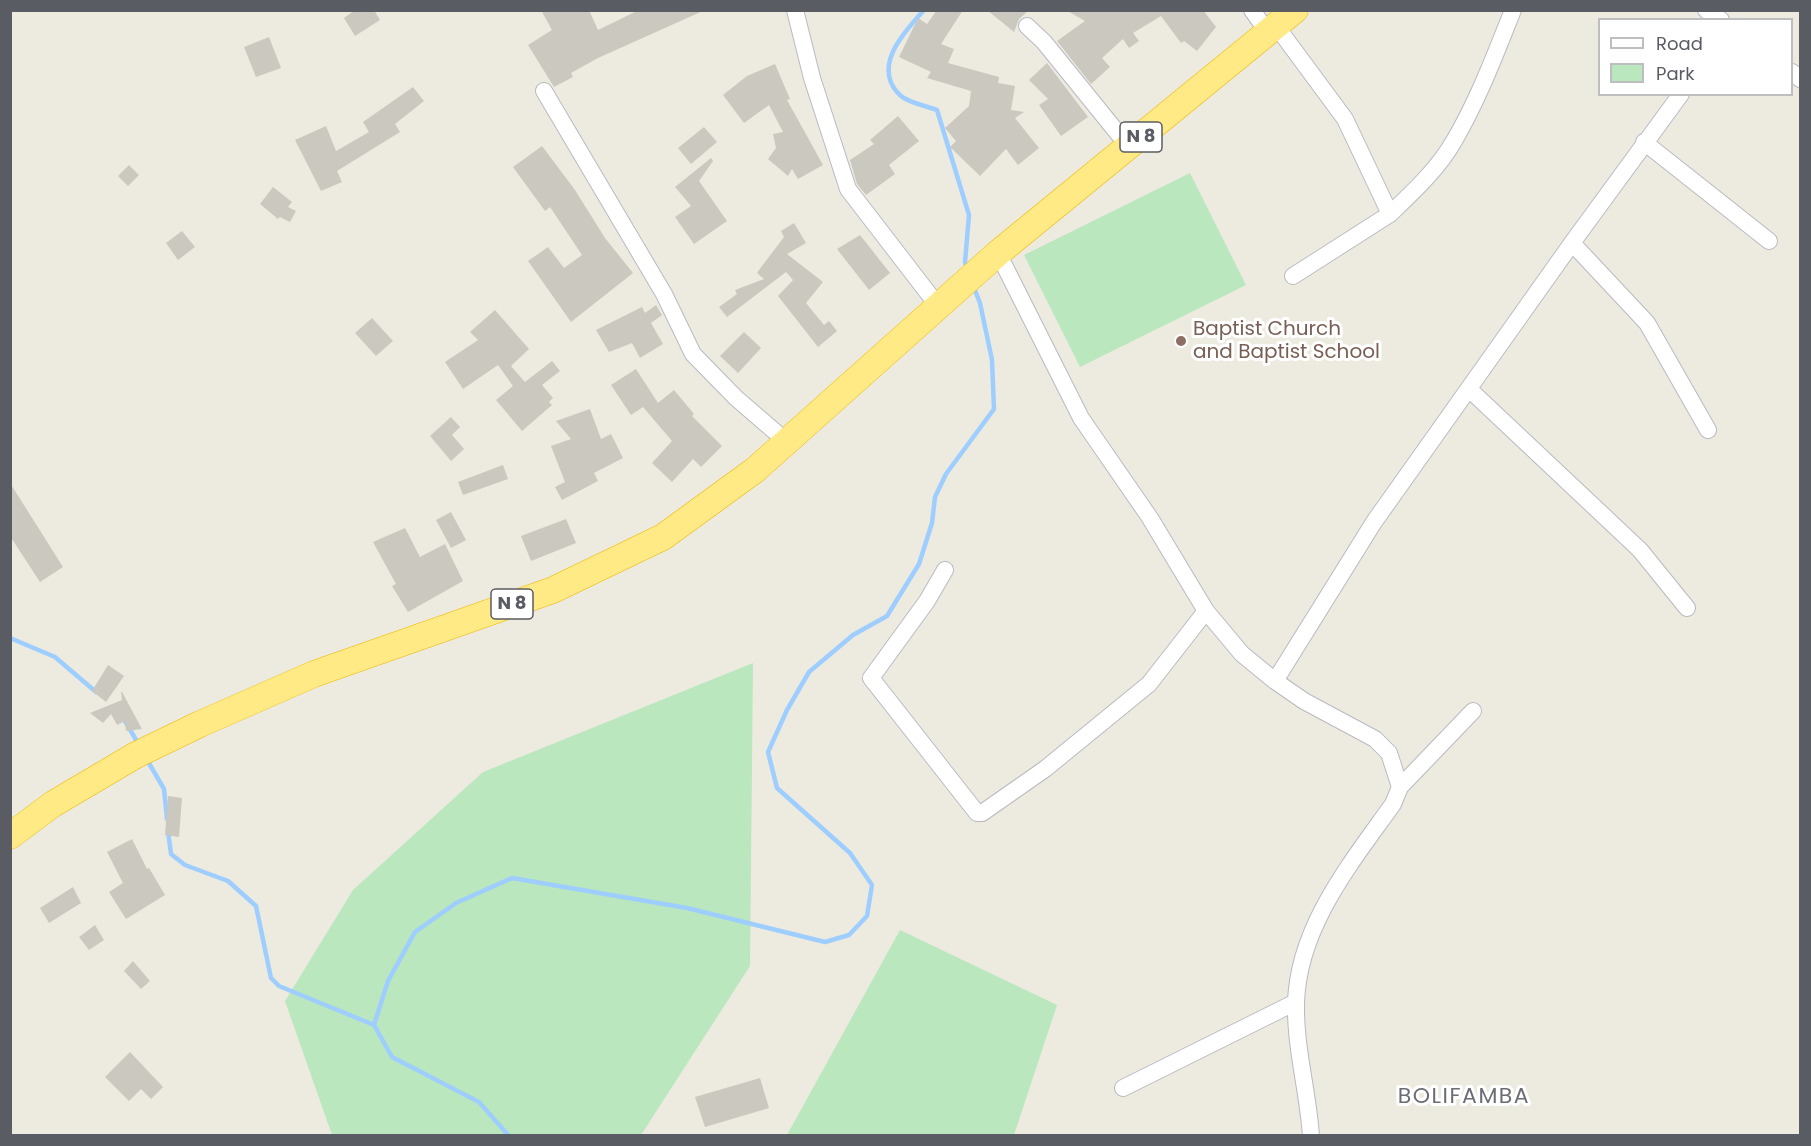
<!DOCTYPE html>
<html>
<head>
<meta charset="utf-8">
<style>
  body { margin:0 }
  #map { position:relative; width:1811px; height:1146px; overflow:hidden; background:#edebe0; font-family:Poppins,sans-serif }
  canvas { display:block }
  .frame { position:absolute; inset:0; border:12px solid #595c62; pointer-events:none }
  .legend { position:absolute; left:1598px; top:18px; width:195px; height:78px; box-sizing:border-box; background:#fff; border:2px solid #bdbec0; margin:0; padding:8px 10px; list-style:none; font-size:18px; color:#595c62 }
  .legend li { display:flex; align-items:center; gap:12px; height:30px }
  .legend b { width:30px; border:2px solid #bdbec0 }
</style>
</head>
<body>
<div id="map">
<canvas width="1811" height="1146"></canvas>
<div class="frame"></div>
<ul class="legend">
<li><b style="height:8px;background:#fff"></b>Road</li>
<li><b style="height:16px;background:#bae7bd"></b>Park</li>
</ul>
</div>
<script>
const context = document.querySelector('canvas').getContext('2d');
context.lineJoin = 'round';
function paint(path, color) { context.fillStyle = color; context.fill(path, 'evenodd'); }
function stroke(path, color, width, dash) { context.strokeStyle = color; context.lineWidth = width; context.lineCap = dash ? 'butt' : 'round'; context.setLineDash(dash || []); context.stroke(path); }
function drawText(font, color, halo, rows, align = 'center') {
  context.font = font + ' Poppins,sans-serif'; context.lineWidth = 6; context.setLineDash([]); context.textBaseline = 'middle'; context.strokeStyle = halo; context.fillStyle = color; for (const [text, x, y, turn = 0] of rows) {
    context.save(); context.translate(x, y); context.rotate((+turn || 0) * Math.PI / 180); context.textAlign = isNaN(turn) ? turn : align; if (halo) context.strokeText(text, 0, 0); context.fillText(text, 0, 0); context.restore();
  }
}
paint(new Path2D(`
  M 1190,173 L 1246,285 L 1080,367 L 1024,255 Z
  M 753,663 L 750,966 L 641,1135 L 332,1135 L 285,1001 L 353,890 L 483,772 Z
  M 900,930 L 1057,1005 L 1014,1135 L 787,1135 Z`), '#bae7bd');
stroke(new Path2D(`
  M 924,10 C 904,32 870,68 901,96 C 909,103 927,106 937,110 L 969,215 L 965,262 L 967,269
  M 10,638 L 55,657 L 96,692
  M 122,716 L 139,745
  M 146,758 L 164,789 L 167,819
  M 168,831 L 171,854 L 185,865 L 228,881 L 256,906 L 271,978 L 279,986 L 374,1025
  M 509,1136 L 479,1102 L 392,1057 L 374,1025 L 388,981 L 415,932 L 456,903 L 512,878 L 687,908 L 825,942 L 849,935 L 867,916 L 872,885 L 850,853 L 777,788 L 768,752 L 787,710 L 809,672 L 853,635 L 887,616 L 919,564 L 932,523 L 935,497 L 946,474 L 994,409 L 992,360 L 980,303 L 973,285`), '#9ecdff', 4.5);
paint(new Path2D(`
  M 355,10 L 374,10 L 380,20 L 355,36 L 344,18 Z
  M 541,10 L 589,10 L 598,30 L 639,10 L 705,10 L 598,58 L 571,73 L 573,77 L 554,87 L 528,45 L 552,30 Z
  M 937,10 L 963,10 L 941,44 L 954,49 L 948,63 L 999,77 L 998,83 L 1015,86 L 1011,110 L 1024,112 L 1015,118 L 1039,148 L 1018,165 L 1006,149 L 980,176 L 950,147 L 956,141 L 945,128 L 969,106 L 971,91 L 927,78 L 931,72 L 899,57 L 918,18 L 927,24 Z
  M 987,10 L 1029,10 L 1019,19 L 1014,32 Z
  M 1066,10 L 1203,10 L 1216,27 L 1197,51 L 1184,41 L 1181,43 L 1161,16 L 1133,33 L 1139,41 L 1129,48 L 1123,39 L 1102,58 L 1110,67 L 1091,84 L 1057,41 L 1085,21 Z
  M 269,37 L 281,68 L 256,77 L 244,47 Z
  M 1047,63 L 1088,117 L 1061,136 L 1039,105 L 1048,99 L 1029,80 Z
  M 775,64 L 790,99 L 787,100 L 823,165 L 798,179 L 792,169 L 788,176 L 768,159 L 776,148 L 773,134 L 783,132 L 769,105 L 744,123 L 723,95 L 747,76 Z
  M 413,87 L 424,101 L 395,124 L 400,132 L 337,171 L 342,182 L 321,191 L 295,140 L 326,126 L 336,151 L 369,132 L 363,122 Z
  M 898,116 L 919,141 L 889,165 L 895,174 L 866,195 L 857,184 L 850,160 L 874,144 L 870,140 Z
  M 704,127 L 717,142 L 691,164 L 678,148 Z
  M 542,146 L 575,190 L 605,238 L 633,273 L 571,322 L 528,261 L 548,247 L 564,268 L 582,255 L 550,207 L 545,211 L 513,167 Z
  M 711,158 L 713,161 L 699,181 L 727,221 L 694,244 L 675,217 L 691,206 L 675,187 Z
  M 129,165 L 139,175 L 128,186 L 118,176 Z
  M 273,187 L 292,202 L 288,207 L 296,211 L 290,222 L 280,217 L 278,219 L 260,204 Z
  M 794,223 L 806,243 L 787,254 L 823,282 L 806,303 L 824,325 L 829,321 L 837,331 L 818,347 L 778,296 L 793,280 L 786,272 L 727,317 L 719,307 L 737,294 L 735,290 L 764,279 L 757,273 L 759,270 L 784,237 L 781,231 Z
  M 182,231 L 195,247 L 178,260 L 166,243 Z
  M 860,235 L 890,273 L 869,290 L 837,249 Z
  M 656,305 L 662,315 L 651,323 L 663,344 L 640,358 L 632,343 L 609,352 L 596,330 L 642,307 L 645,313 Z
  M 495,310 L 529,349 L 511,366 L 525,382 L 552,361 L 560,371 L 542,385 L 553,398 L 549,402 L 552,405 L 522,431 L 496,400 L 513,386 L 498,365 L 463,389 L 445,362 L 478,340 L 470,332 Z
  M 372,318 L 393,341 L 376,356 L 355,333 Z
  M 744,332 L 761,348 L 738,373 L 720,356 Z
  M 636,369 L 658,403 L 674,390 L 694,414 L 692,416 L 722,446 L 701,467 L 693,459 L 672,482 L 652,463 L 672,441 L 643,407 L 631,415 L 611,385 Z
  M 590,409 L 601,439 L 611,434 L 623,458 L 594,473 L 598,481 L 562,500 L 555,487 L 565,482 L 551,446 L 571,439 L 556,421 Z
  M 451,417 L 460,427 L 452,435 L 464,449 L 451,461 L 430,436 Z
  M 503,465 L 508,479 L 463,495 L 458,482 Z
  M 10,483 L 63,567 L 40,582 L 10,536 Z
  M 451,512 L 466,540 L 451,548 L 436,520 Z
  M 566,519 L 576,543 L 531,561 L 521,536 Z
  M 405,528 L 420,557 L 445,544 L 463,581 L 408,612 L 392,586 L 396,584 L 373,542 Z
  M 108,665 L 124,676 L 106,702 L 92,691 Z
  M 121,692 L 122,692 L 142,729 L 126,731 L 125,721 L 117,725 L 111,714 L 103,723 L 90,713 L 122,700 Z
  M 168,796 L 182,798 L 179,837 L 165,835 Z
  M 132,839 L 147,869 L 149,868 L 165,895 L 126,919 L 109,892 L 123,883 L 107,852 Z
  M 73,887 L 81,903 L 49,923 L 40,908 Z
  M 95,925 L 104,940 L 89,950 L 79,937 Z
  M 133,961 L 150,981 L 141,989 L 124,971 Z
  M 130,1052 L 163,1087 L 151,1099 L 141,1089 L 129,1101 L 105,1077 Z
  M 760,1078 L 769,1108 L 705,1127 L 695,1097 Z`), '#cac8bf');
const minor = new Path2D(`
  M 795,10 L 812,78 L 848,189 L 938,306
  M 1252,10 L 1269,34
  M 1706,10 L 1721,20
  M 1027,26 L 1044,42 L 1129,147
  M 1277,27 L 1345,119 L 1390,214 C 1413,192 1438,169 1454,141 C 1478,100 1495,55 1513,10
  M 1792,72 L 1800,79
  M 544,91 L 664,294 L 693,354 L 736,398 L 787,442
  M 1644,142 L 1769,241
  M 1572,243 L 1647,323 L 1708,430
  M 998,253 L 1081,418 L 1150,518 L 1206,611 L 1242,654 L 1275,681 L 1304,701 L 1375,739 L 1389,753 L 1400,787 L 1393,804 C 1351,863 1298,927 1296,1003 C 1295,1048 1308,1091 1311,1136
  M 1293,276 L 1390,214
  M 1469,389 L 1640,550 L 1687,608
  M 945,570 L 927,601 L 871,678 L 977,813 L 982,813 L 1045,769 L 1149,684 L 1206,611
  M 1275,681 L 1374,522 L 1572,243 L 1681,94
  M 1400,787 L 1473,711
  M 1123,1088 L 1296,1002`);
const highway = new Path2D(`
  M 10,836 L 53,804 L 136,755 L 200,724 L 314,674 L 553,590 L 663,537 L 755,470 L 998,253 L 1295,10`);
stroke(minor, '#b8bac0', 18);
stroke(highway, '#edb600', 27);
stroke(minor, '#fff', 16);
stroke(highway, '#ffea85', 26);
for (const [x, y, r, color] of [
  [1181,341,6,"#8d6e63"]
]) { const dot = new Path2D(); dot.arc(x, y, r, 0, 2 * Math.PI); context.fillStyle = color; context.fill(dot); stroke(dot, '#fff', 2); }
for (const [x, y, w] of [
  [1141,137,42],
  [512,604,42]
]) { const box = new Path2D(); box.roundRect(x - w / 2, y - 15, w, 30, 4.5); context.fillStyle = '#fff'; context.fill(box); stroke(box, '#595c62', 1.5); }
drawText('bold 18px', '#595c62', null, [
  ["N 8",1141,137],
  ["N 8",512,604]
]);
drawText('20px', '#785e54', '#fff', [
  ["Baptist Church",1193,330],
  ["and Baptist School",1193,353]
], 'left');
context.letterSpacing = '1.5px';
drawText('22px', '#6a6e74', '#fff', [
  ["BOLIFAMBA",1464,1097]
]);
context.letterSpacing = '0px';
</script>
</body>
</html>
